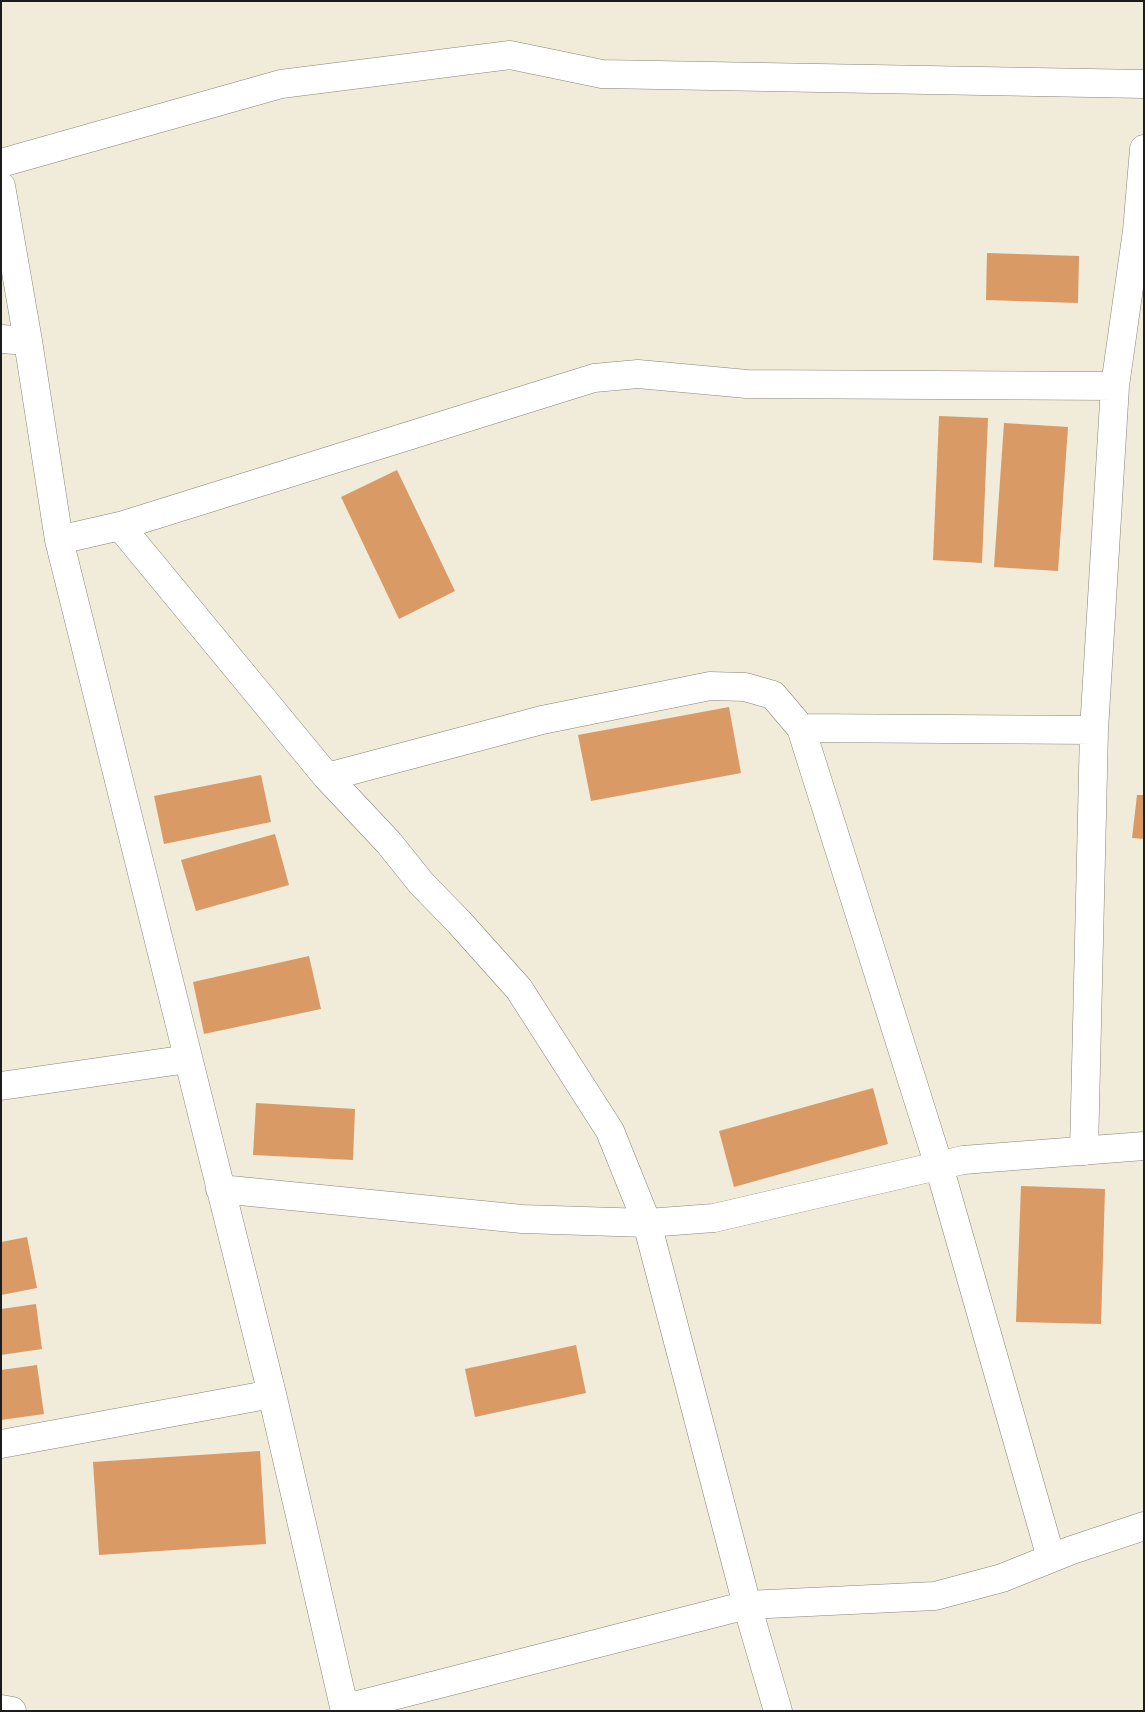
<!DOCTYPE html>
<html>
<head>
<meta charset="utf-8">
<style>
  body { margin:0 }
  #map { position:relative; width:1145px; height:1712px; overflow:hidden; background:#f1ebd9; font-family:"Architects Daughter",sans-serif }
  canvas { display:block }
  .frame { position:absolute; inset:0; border:2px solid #1c1c1c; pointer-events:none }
</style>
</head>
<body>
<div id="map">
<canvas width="1145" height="1712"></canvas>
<div class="frame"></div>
</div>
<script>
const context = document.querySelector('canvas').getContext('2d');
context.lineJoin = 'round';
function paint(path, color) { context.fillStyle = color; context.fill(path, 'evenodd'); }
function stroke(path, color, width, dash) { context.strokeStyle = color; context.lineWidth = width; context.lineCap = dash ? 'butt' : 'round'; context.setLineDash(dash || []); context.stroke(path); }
paint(new Path2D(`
  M 987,253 L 1079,256 L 1078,303 L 986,300 Z
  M 939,416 L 988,418 L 982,563 L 933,560 Z
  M 1004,423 L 1068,427 L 1058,571 L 994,567 Z
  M 397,470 L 455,591 L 399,619 L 341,497 Z
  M 729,707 L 741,773 L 591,801 L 578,735 Z
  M 261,775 L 271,822 L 164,844 L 154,796 Z
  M 1137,795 L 1144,795 L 1144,839 L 1132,838 Z
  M 275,834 L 289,885 L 196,911 L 181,860 Z
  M 309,956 L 321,1009 L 204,1034 L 193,982 Z
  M 873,1088 L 888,1144 L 734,1187 L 719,1131 Z
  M 256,1103 L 355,1109 L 353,1160 L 253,1155 Z
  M 1021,1186 L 1105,1189 L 1101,1324 L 1016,1322 Z
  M 27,1237 L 37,1288 L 1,1295 L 1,1242 Z
  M 36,1304 L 42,1349 L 1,1355 L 1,1309 Z
  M 576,1345 L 586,1393 L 475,1417 L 465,1369 Z
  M 37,1365 L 44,1414 L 1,1420 L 1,1370 Z
  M 260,1451 L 266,1544 L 99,1555 L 93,1462 Z`), '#d99a66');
const street = new Path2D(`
  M 1,163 L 281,84 L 510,55 L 602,74 L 1144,84
  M 1,186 L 28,341 L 59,540 L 272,1394 L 345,1711
  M 1,339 L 28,341
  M 120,526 L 327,777 L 389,843 L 421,883 L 459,922 L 519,989 L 610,1131 L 647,1223 L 747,1605 L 778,1711
  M 59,540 L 120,526 L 594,378 L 638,374 L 747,384 L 1115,386
  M 801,728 L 1094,730
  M 327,777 L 542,720 L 710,686 L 745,687 L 773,695 L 801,728 L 939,1166 L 1051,1558
  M 1,1086 L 188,1059
  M 1084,1151 L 1094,730 L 1115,386 L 1137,231 L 1144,149
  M 220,1189 L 522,1219 L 647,1223 L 714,1218 L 963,1160 L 1144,1146
  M 1,1444 L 272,1394
  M 346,1708 L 747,1605 L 935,1596 L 1002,1578 L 1072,1550 L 1144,1526
  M 1,1709 L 12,1711`);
stroke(street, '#86847a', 29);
stroke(street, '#fff', 28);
</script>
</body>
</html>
